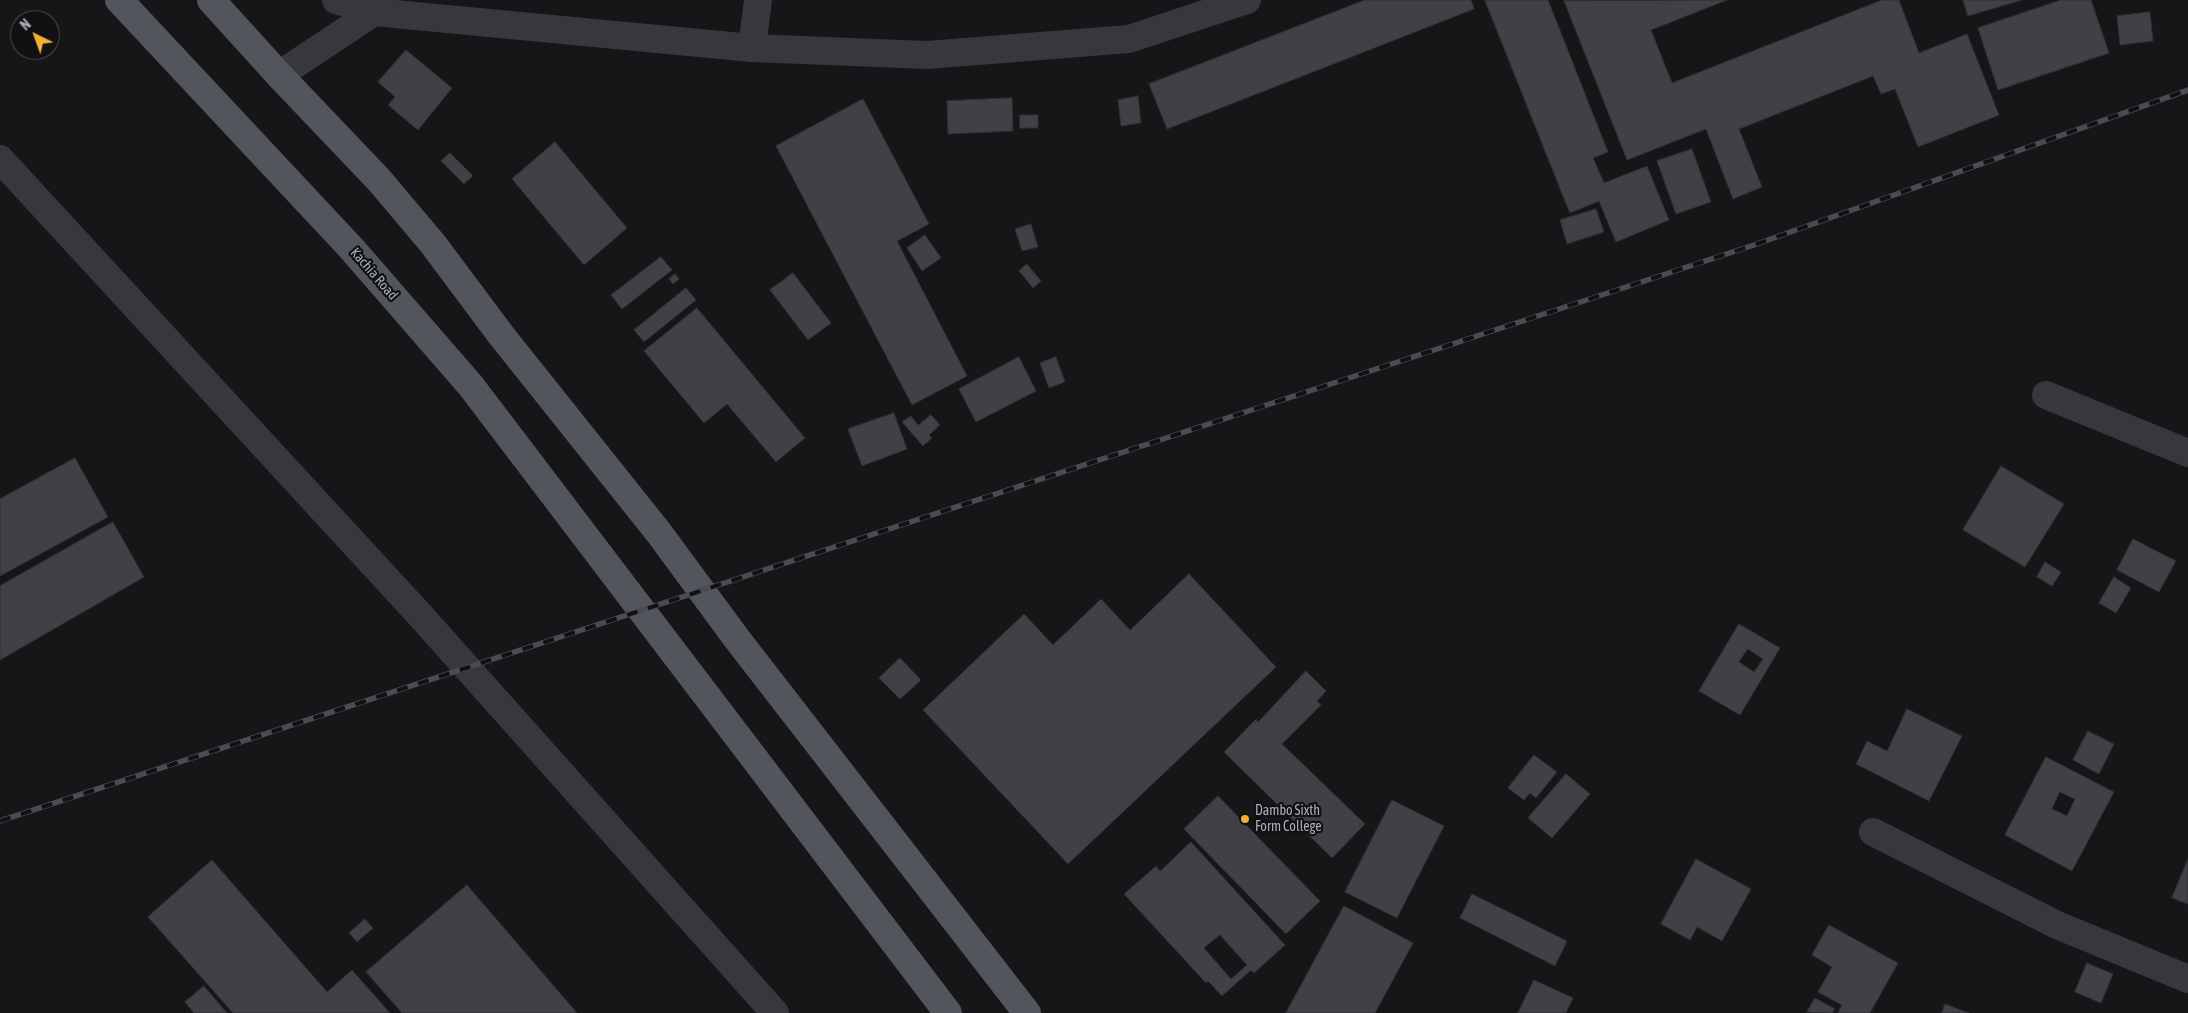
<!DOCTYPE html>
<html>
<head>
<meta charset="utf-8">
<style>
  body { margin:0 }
  #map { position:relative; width:2188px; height:1013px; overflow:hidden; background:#161618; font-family:"Asap Condensed",sans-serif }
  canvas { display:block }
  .north { position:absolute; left:10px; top:10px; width:50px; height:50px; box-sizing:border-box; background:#111113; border:1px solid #4d4f55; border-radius:50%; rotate:318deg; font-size:14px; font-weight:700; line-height:20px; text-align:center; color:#a8adb8 }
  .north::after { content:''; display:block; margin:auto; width:18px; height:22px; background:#f2b134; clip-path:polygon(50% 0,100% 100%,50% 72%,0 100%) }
</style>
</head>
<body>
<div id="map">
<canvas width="2188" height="1013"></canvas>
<div class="north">N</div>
</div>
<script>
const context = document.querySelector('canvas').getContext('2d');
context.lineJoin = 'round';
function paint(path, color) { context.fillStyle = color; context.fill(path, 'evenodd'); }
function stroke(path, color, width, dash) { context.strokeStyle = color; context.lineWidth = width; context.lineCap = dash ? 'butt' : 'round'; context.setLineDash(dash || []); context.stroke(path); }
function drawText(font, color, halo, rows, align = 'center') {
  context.font = font + ' "Asap Condensed",sans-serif'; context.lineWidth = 4.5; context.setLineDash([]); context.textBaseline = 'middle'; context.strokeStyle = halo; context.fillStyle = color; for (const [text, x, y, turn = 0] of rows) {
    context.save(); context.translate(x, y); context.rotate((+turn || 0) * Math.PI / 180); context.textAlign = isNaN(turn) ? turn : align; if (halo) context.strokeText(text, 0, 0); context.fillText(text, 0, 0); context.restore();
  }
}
const building = new Path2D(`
  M 1365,0 L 1471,0 L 1474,9 L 1167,129 L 1149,84 Z
  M 1485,0 L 1548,0 L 1608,152 L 1593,158 L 1604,183 L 1647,166 L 1669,220 L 1616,242 L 1599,201 L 1570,213 Z
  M 1727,0 L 1651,30 L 1672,83 L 1882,0 L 1899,0 L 1919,53 L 1967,34 L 1999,115 L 1918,147 L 1895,89 L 1881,94 L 1873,76 L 1739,129 L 1762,187 L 1733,199 L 1706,129 L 1627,160 L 1564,1 Z
  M 1963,0 L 2022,0 L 1968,16 Z
  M 2061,0 L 2091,0 L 2109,53 L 1998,90 L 1978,28 Z
  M 2150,12 L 2153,41 L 2120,45 L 2117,16 Z
  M 406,50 L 452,88 L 418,130 L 388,105 L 395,97 L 378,82 Z
  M 1138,96 L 1141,123 L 1121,126 L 1118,100 Z
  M 1012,98 L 1013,131 L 948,134 L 947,101 Z
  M 863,99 L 929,224 L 897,241 L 967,376 L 912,405 L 776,146 Z
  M 1020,115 L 1038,115 L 1038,128 L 1020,128 Z
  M 555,142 L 627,228 L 584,265 L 512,179 Z
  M 1692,149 L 1711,202 L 1676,214 L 1657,161 Z
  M 450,153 L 473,176 L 464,184 L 441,161 Z
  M 1596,209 L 1604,232 L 1567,244 L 1560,220 Z
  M 1031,224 L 1038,247 L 1022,251 L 1015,229 Z
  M 925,235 L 941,258 L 922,271 L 907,248 Z
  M 661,257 L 672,270 L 622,309 L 611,295 Z
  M 1027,264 L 1041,281 L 1033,288 L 1019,271 Z
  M 793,273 L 831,323 L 808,340 L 770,290 Z
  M 675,274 L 679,279 L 673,284 L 669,279 Z
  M 686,288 L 696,300 L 644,342 L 634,330 Z
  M 697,308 L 805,438 L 776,462 L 727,404 L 704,423 L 644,351 Z
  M 1019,357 L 1036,391 L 976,422 L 959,389 Z
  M 1056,357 L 1065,382 L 1049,388 L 1040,363 Z
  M 894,413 L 907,449 L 862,466 L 848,429 Z
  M 931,415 L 940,425 L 929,435 L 932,438 L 923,446 L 902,422 L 911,416 L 918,425 Z
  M 75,458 L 108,517 L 0,576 L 0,499 Z
  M 2001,466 L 2064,504 L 2025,567 L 1963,530 Z
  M 113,522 L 144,577 L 0,660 L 0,586 Z
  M 2133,539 L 2176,561 L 2159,592 L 2117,570 Z
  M 2045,562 L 2061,572 L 2052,586 L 2037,577 Z
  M 1189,574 L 1276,667 L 1068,864 L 923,710 L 1024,614 L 1053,645 L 1101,599 L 1130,630 Z
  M 2114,577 L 2131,588 L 2116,613 L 2099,603 Z
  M 1739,624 L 1780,648 L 1740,715 L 1699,691 ZM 1748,649 L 1763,659 L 1754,672 L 1739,662 Z
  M 900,658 L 921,680 L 900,699 L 879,678 Z
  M 1306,671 L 1326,691 L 1317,701 L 1321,705 L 1282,744 L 1365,824 L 1332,858 L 1224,752 L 1256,719 L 1258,722 Z
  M 1907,709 L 1962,736 L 1929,801 L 1856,764 L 1867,741 L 1887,751 Z
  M 2088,731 L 2114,744 L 2099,774 L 2073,760 Z
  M 1534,755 L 1557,772 L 1536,798 L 1530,793 L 1524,800 L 1508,788 Z
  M 2046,757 L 2114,792 L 2072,871 L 2005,835 ZM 2060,792 L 2075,799 L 2067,816 L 2052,809 Z
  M 1566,774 L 1590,794 L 1552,838 L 1528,818 Z
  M 1218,796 L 1320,901 L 1286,934 L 1184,829 Z
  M 1392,800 L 1444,826 L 1397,918 L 1345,892 Z
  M 1191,842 L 1285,945 L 1254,973 L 1251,970 L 1222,996 L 1208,981 L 1206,983 L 1124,894 L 1156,866 L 1160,871 ZM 1220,935 L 1247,965 L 1231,979 L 1204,948 Z
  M 1696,859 L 1751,889 L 1722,941 L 1697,927 L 1690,940 L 1661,924 Z
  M 2188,859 L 2188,904 L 2172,898 Z
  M 212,860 L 327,992 L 352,970 L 390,1013 L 233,1013 L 148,917 Z
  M 467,885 L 577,1013 L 402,1013 L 366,972 Z
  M 1472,894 L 1567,941 L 1555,966 L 1460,918 Z
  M 1344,906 L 1413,943 L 1375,1013 L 1286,1013 Z
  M 365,919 L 373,928 L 357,942 L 349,933 Z
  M 1829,925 L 1898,963 L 1870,1013 L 1838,1013 L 1842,1005 L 1818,992 L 1832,967 L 1812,955 Z
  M 2087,963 L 2113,974 L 2101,1003 L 2075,992 Z
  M 1534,980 L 1573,998 L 1566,1013 L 1518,1013 Z
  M 204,986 L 227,1013 L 194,1013 L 185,1002 Z
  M 1815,998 L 1835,1009 L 1832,1013 L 1807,1012 Z
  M 1945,1004 L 1969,1013 L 1942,1013 Z`);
paint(building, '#404145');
stroke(building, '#303034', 1);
stroke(new Path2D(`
  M 336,0 L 374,12 L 752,48 L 927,55 L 1129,39 L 1247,0
  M 752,48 L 758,0
  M 279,75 L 374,12
  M 0,159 L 419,614 L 775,1013
  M 2046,395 L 2188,453
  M 1873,832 L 2057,925 L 2188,979`), '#37383d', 28);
stroke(new Path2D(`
  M 119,0 L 352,249 L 471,386 L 948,1013
  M 211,0 L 279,75 L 379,180 L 433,244 L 501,335 L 659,533 L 737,639 L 1027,1013`), '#53555c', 28);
const rail = new Path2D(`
  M 0,821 L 1754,245 L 2188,90`);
stroke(rail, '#4a4c52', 5.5);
stroke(rail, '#111113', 4, [11]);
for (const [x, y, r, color] of [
  [1245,819,5,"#f2b134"]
]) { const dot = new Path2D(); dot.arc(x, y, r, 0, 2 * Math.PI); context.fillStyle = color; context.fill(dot); stroke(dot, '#111113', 2); }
drawText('14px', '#a8adb8', '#111113', [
  ["Kachia Road",374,274,49]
]);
drawText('14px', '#a8adb8', '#111113', [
  ["Dambo Sixth",1255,811],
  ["Form College",1255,827]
], 'left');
</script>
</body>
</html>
